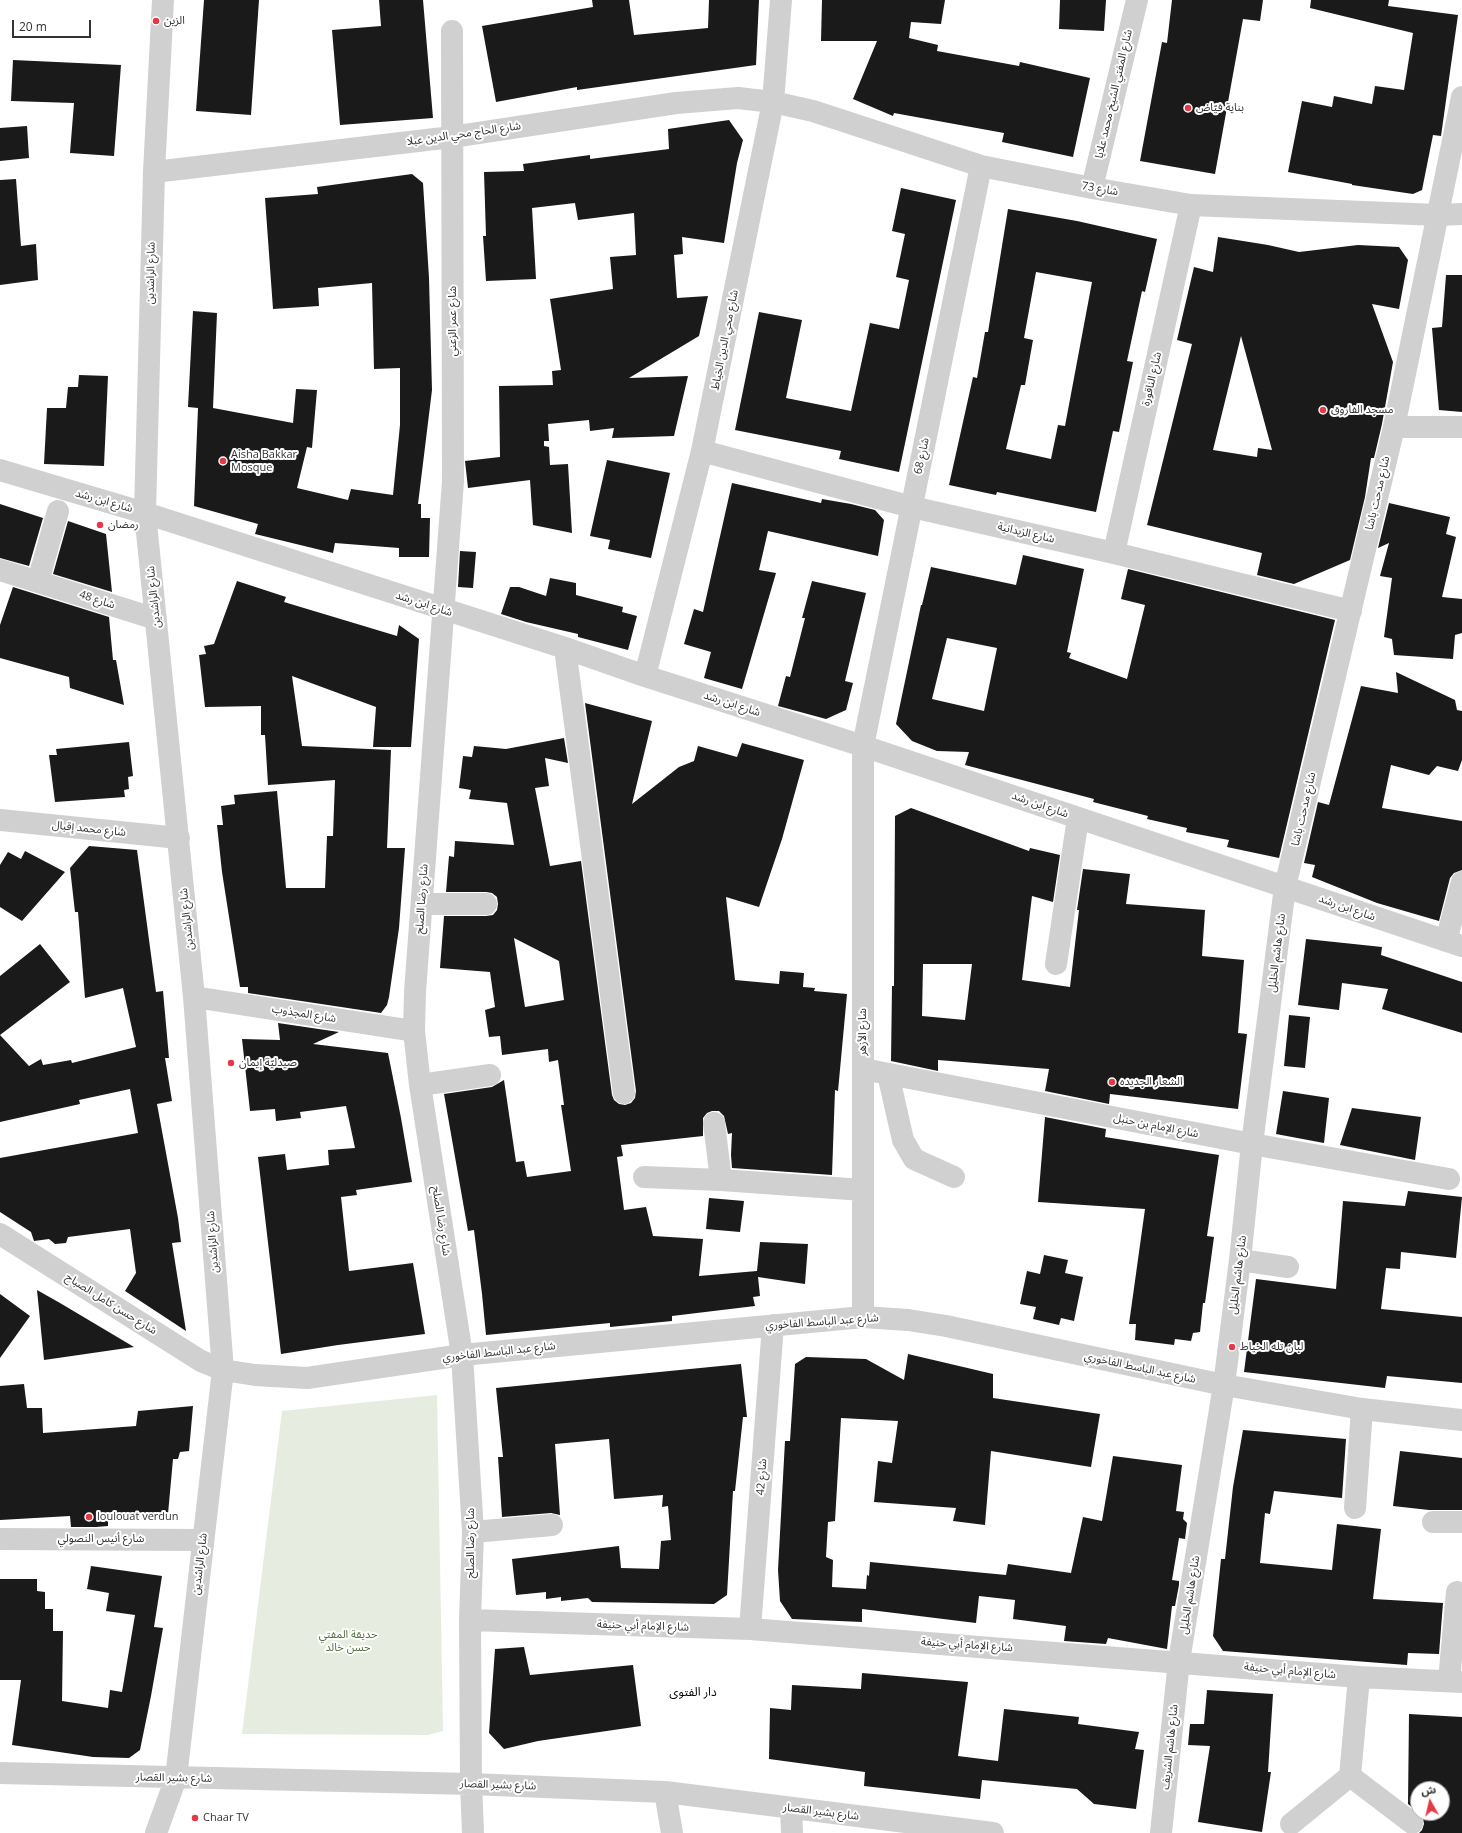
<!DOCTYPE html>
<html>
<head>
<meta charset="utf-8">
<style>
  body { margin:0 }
  #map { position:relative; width:1462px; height:1833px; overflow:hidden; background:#fff; font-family:"Open Sans","Noto Sans Arabic",sans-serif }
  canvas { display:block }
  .north { position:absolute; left:1410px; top:1781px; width:40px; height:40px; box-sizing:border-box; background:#fff; border:1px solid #adadad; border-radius:50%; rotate:352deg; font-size:11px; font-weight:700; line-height:16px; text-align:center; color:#333 }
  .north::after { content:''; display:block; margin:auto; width:14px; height:18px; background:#e63946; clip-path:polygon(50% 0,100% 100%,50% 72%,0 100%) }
  .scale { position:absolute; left:12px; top:20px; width:79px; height:18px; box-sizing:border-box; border:2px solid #333; border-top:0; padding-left:5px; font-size:12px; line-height:14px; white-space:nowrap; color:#333; -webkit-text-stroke:3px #fff; paint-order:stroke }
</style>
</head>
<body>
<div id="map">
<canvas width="1462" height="1833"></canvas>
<div class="north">ش</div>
<div class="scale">20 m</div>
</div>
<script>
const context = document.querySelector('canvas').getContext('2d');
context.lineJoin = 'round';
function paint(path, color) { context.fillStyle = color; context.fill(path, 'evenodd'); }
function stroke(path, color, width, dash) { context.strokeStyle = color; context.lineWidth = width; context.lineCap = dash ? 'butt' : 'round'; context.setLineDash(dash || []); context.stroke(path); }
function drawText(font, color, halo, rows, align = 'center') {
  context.font = font + ' "Open Sans","Noto Sans Arabic",sans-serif'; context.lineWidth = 4; context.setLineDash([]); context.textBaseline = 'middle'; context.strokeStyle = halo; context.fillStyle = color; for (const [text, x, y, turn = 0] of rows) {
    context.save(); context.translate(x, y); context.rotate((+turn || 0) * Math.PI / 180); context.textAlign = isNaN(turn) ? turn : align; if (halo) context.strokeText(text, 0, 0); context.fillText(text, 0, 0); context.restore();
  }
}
paint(new Path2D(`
  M 437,1395 L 443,1731 L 428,1735 L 242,1734 L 282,1411 Z`), '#e6ecdf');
paint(new Path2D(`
  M 204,0 L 259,0 L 251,115 L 196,111 Z
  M 379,0 L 423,0 L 433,118 L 340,125 L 332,30 L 381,26 Z
  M 592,0 L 629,0 L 634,35 L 708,28 L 709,0 L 759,0 L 756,65 L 577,90 L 577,87 L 496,102 L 482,26 L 593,7 Z
  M 822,0 L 945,0 L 941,24 L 911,22 L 909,38 L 938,45 L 937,51 L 1019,66 L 1020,62 L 1090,78 L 1073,157 L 1002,142 L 1004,133 L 894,113 L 893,116 L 853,99 L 877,41 L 821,41 Z
  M 1060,0 L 1106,0 L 1104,31 L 1059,29 Z
  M 1172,0 L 1263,0 L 1260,21 L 1243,19 L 1215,174 L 1140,161 L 1162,42 L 1167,43 Z
  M 1311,0 L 1389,0 L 1388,6 L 1458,15 L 1441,136 L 1433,135 L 1422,190 L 1413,194 L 1352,185 L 1352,184 L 1288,172 L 1302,101 L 1332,107 L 1334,96 L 1372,104 L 1375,86 L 1404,90 L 1413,33 L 1310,8 Z
  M 13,60 L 121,65 L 114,156 L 70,153 L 74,103 L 11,101 Z
  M 729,120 L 743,140 L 737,163 L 724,243 L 682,237 L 683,254 L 674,255 L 677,298 L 708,296 L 699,336 L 629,378 L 688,376 L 674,436 L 612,438 L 614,428 L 590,431 L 589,420 L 548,424 L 549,441 L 544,441 L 544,446 L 549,447 L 550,465 L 568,464 L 572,533 L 533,525 L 530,480 L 468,488 L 465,461 L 500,457 L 499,386 L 553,385 L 552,371 L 561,370 L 550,299 L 613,289 L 610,257 L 636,255 L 634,213 L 578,220 L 575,203 L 532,208 L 536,279 L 486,281 L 483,236 L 486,236 L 484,172 L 524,171 L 523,164 L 590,155 L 590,159 L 669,149 L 668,129 Z
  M 27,126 L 29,158 L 0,161 L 0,128 Z
  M 412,174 L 423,183 L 429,278 L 432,390 L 418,504 L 421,504 L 421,518 L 430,518 L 429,557 L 399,557 L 399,548 L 335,543 L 333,553 L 255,534 L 258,524 L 194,506 L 198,408 L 188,407 L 193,311 L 217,313 L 213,408 L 293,423 L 296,389 L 317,390 L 312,448 L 307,447 L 297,488 L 348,500 L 351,489 L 393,495 L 400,425 L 400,368 L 374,369 L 372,283 L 318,288 L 319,306 L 273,309 L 265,198 L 318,194 L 317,187 Z
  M 16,179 L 21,246 L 36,244 L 38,280 L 0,285 L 0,180 Z
  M 901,188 L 956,200 L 899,472 L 839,459 L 841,451 L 735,430 L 759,312 L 802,320 L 786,398 L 851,411 L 870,323 L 899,329 L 909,280 L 896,277 L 905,234 L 892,231 Z
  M 1008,209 L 1077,221 L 1157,239 L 1145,292 L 1142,291 L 1127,361 L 1133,362 L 1119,432 L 1113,431 L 1096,512 L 997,492 L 996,495 L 949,485 L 973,377 L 977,378 L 985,332 L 988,332 ZM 1036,272 L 1092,282 L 1065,426 L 1058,425 L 1051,459 L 1006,449 L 1021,385 L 1025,385 L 1033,340 L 1024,338 Z
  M 1218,237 L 1268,245 L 1299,252 L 1358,245 L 1399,247 L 1408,260 L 1399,309 L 1372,304 L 1393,362 L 1382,424 L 1374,458 L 1371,458 L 1365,497 L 1350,560 L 1294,584 L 1257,575 L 1262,553 L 1147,525 L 1192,344 L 1177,340 L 1194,267 L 1213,272 ZM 1241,336 L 1272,450 L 1258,448 L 1257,457 L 1213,450 Z
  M 1446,275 L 1462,275 L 1462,412 L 1439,410 L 1432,328 L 1442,327 Z
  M 79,375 L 108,376 L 104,466 L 44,464 L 47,408 L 66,408 L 68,387 L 78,387 Z
  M 607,460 L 670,473 L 651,558 L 608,549 L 610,540 L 590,536 Z
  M 732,483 L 821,503 L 822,499 L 851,504 L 875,510 L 884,520 L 878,556 L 768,531 L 759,570 L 776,573 L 742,689 L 704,678 L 711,652 L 684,644 L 694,609 L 703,612 Z
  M 1389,503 L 1450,517 L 1446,534 L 1456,537 L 1442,597 L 1462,599 L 1462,633 L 1455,635 L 1453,659 L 1394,655 L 1392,639 L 1384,637 L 1392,578 L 1380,576 L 1389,543 L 1378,548 Z
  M 0,504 L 43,518 L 29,566 L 0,558 Z
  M 68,521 L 106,534 L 112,592 L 53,574 Z
  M 460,551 L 476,552 L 473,588 L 458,587 Z
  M 1023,555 L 1084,569 L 1067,652 L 1071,653 L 1069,658 L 1127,679 L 1145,605 L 1121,599 L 1128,569 L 1335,620 L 1279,858 L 1227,847 L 1229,840 L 1186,832 L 1187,828 L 1147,819 L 1148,816 L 1093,802 L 1094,799 L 965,765 L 969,752 L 937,751 L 912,741 L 896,724 L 921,605 L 922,605 L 931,567 L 1016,585 ZM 947,638 L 997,648 L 984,711 L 932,699 Z
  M 550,578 L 576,583 L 576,595 L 623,607 L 622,612 L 637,616 L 628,650 L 578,637 L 578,634 L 526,622 L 501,614 L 510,587 L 519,587 L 546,596 Z
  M 237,581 L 286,597 L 284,602 L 397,636 L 399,625 L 419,639 L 411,747 L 373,747 L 376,707 L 292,676 L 302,746 L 391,750 L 387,848 L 405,848 L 399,928 L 389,997 L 387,1005 L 381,1013 L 248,993 L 248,987 L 240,987 L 222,872 L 217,825 L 223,825 L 221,806 L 235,804 L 234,795 L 277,791 L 286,888 L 325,888 L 327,836 L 333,836 L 335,780 L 268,785 L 265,735 L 261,735 L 261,706 L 205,707 L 199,655 L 206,654 L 204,646 L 214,644 Z
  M 812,581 L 866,593 L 845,681 L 853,683 L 846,710 L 826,719 L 778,706 L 786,676 L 790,677 L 805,618 L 802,618 Z
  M 13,587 L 109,617 L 113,660 L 116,660 L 124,705 L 70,688 L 69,677 L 0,658 L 0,625 Z
  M 1396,672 L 1455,700 L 1457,710 L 1462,711 L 1462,760 L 1458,771 L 1437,766 L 1429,775 L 1391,765 L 1382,808 L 1462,821 L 1462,870 L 1454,873 L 1450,878 L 1439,921 L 1377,903 L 1312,877 L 1315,865 L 1304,863 L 1318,802 L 1329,805 L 1361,686 L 1398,693 Z
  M 585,703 L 652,721 L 632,804 L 679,767 L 694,761 L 698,746 L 737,757 L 742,743 L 804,760 L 782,839 L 759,907 L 726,897 L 735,980 L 779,984 L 780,971 L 804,973 L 803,987 L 815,988 L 814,991 L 847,994 L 838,1091 L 835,1090 L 832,1175 L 732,1168 L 731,1155 L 732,1133 L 728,1134 L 724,1116 L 719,1111 L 712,1111 L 707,1113 L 703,1118 L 703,1136 L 621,1145 L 623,1156 L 617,1157 L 624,1210 L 646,1207 L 653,1236 L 703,1239 L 699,1276 L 757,1271 L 760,1242 L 808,1244 L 805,1284 L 758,1277 L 760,1296 L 753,1297 L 755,1306 L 672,1316 L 672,1321 L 610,1327 L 610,1323 L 486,1335 L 482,1294 L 474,1230 L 468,1231 L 444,1094 L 492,1087 L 504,1080 L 516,1162 L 524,1161 L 527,1177 L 571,1171 L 561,1105 L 564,1105 L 558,1060 L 549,1062 L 548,1049 L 502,1055 L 500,1036 L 489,1037 L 485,1010 L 495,1007 L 490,972 L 440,968 L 444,916 L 486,916 L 493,915 L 497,910 L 498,904 L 497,897 L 492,893 L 486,892 L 446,892 L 449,856 L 454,857 L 455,841 L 514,845 L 507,803 L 469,799 L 471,790 L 459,788 L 463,756 L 472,757 L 474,746 L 506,749 L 564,738 L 568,763 L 545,758 L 549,786 L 535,788 L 550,866 L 581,861 L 612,1095 L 614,1100 L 619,1104 L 625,1105 L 631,1103 L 635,1098 L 636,1091 ZM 514,938 L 559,961 L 564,1000 L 525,1007 Z
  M 129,742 L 133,776 L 128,777 L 129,789 L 124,790 L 125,797 L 55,802 L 49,755 L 57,755 L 56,749 Z
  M 911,808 L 1029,851 L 1030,848 L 1060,855 L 1053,902 L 1032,896 L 1022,980 L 1070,987 L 1079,910 L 1077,910 L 1083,869 L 1130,874 L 1126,904 L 1205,910 L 1202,956 L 1244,960 L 1238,1033 L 1247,1034 L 1238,1109 L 1110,1094 L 1109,1104 L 1045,1091 L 1049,1069 L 938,1060 L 938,1071 L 891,1061 L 892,986 L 894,986 L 895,816 ZM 923,964 L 972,964 L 965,1020 L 922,1016 Z
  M 89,846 L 137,850 L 156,992 L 163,991 L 169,1058 L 165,1058 L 172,1101 L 157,1104 L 178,1218 L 181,1242 L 172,1243 L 186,1331 L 125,1291 L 136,1273 L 130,1229 L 68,1237 L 66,1243 L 55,1244 L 49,1239 L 34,1241 L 31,1232 L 0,1212 L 0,1158 L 138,1133 L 130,1089 L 79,1100 L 80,1104 L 0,1122 L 0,976 L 40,944 L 70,982 L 0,1035 L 29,1066 L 41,1059 L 43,1065 L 71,1060 L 72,1063 L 136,1047 L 123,988 L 85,998 L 78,912 L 75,912 L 70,868 Z
  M 25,851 L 65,872 L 22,921 L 0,907 L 0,865 L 8,852 L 21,859 Z
  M 1306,939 L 1382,947 L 1381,955 L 1462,982 L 1462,1033 L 1382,1009 L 1388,989 L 1342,983 L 1339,1010 L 1298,1005 Z
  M 1289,1015 L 1310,1017 L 1305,1068 L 1284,1066 Z
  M 278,1023 L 339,1032 L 313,1044 L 388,1053 L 401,1118 L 412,1182 L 356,1190 L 357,1195 L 341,1197 L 349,1271 L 413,1263 L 425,1334 L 338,1345 L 281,1354 L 258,1157 L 285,1154 L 287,1170 L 329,1165 L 328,1150 L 355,1148 L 346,1106 L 300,1112 L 301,1118 L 276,1121 L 275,1109 L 250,1111 L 242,1039 L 280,1040 Z
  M 1283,1091 L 1329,1098 L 1324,1143 L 1276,1134 Z
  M 1352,1108 L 1421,1117 L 1415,1160 L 1340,1145 Z
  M 1045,1117 L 1106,1129 L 1105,1137 L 1219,1155 L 1207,1236 L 1214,1237 L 1205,1303 L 1203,1303 L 1200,1332 L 1193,1333 L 1191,1341 L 1175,1339 L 1174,1345 L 1135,1340 L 1136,1324 L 1129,1324 L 1145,1209 L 1038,1202 Z
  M 1408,1191 L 1462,1197 L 1456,1258 L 1401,1252 L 1400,1269 L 1386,1268 L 1381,1309 L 1462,1317 L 1462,1383 L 1387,1376 L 1385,1388 L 1244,1372 L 1256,1279 L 1336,1289 L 1343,1201 L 1405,1206 Z
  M 709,1198 L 744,1201 L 740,1232 L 706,1229 Z
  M 1044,1255 L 1068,1260 L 1065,1273 L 1083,1277 L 1074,1321 L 1061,1318 L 1059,1325 L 1033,1319 L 1036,1307 L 1020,1304 L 1027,1271 L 1040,1274 Z
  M 37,1290 L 60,1303 L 134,1347 L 44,1360 Z
  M 0,1294 L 30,1316 L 0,1358 Z
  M 908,1354 L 993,1374 L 993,1398 L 1100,1414 L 1091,1467 L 991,1451 L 985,1525 L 953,1521 L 956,1508 L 874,1502 L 878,1461 L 892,1463 L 898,1421 L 841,1418 L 835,1521 L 828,1522 L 826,1557 L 833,1560 L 832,1587 L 866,1589 L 867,1575 L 869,1576 L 870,1562 L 1006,1575 L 1008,1564 L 1071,1573 L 1083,1517 L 1102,1521 L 1113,1456 L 1182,1465 L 1176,1511 L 1184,1512 L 1183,1519 L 1187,1523 L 1185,1539 L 1179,1538 L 1172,1580 L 1179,1581 L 1179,1585 L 1175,1606 L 1172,1606 L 1167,1649 L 1108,1638 L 1106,1644 L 1064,1641 L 1066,1626 L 1013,1619 L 1015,1600 L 979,1596 L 976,1623 L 862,1609 L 862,1622 L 792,1619 L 780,1601 L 778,1570 L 785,1441 L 790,1441 L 795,1364 L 806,1357 L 866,1359 L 904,1380 Z
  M 741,1364 L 747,1417 L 743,1417 L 735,1491 L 733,1491 L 727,1595 L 714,1604 L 592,1602 L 588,1598 L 561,1601 L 561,1597 L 546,1599 L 546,1592 L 516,1595 L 512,1559 L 619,1546 L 621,1568 L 659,1569 L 661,1541 L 671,1540 L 668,1506 L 662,1507 L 663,1495 L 614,1499 L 609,1439 L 555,1444 L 560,1515 L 551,1513 L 502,1517 L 498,1457 L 503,1457 L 496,1388 Z
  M 24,1384 L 27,1408 L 42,1408 L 43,1433 L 136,1426 L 138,1411 L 193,1406 L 189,1451 L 180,1452 L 178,1459 L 173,1459 L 168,1514 L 108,1515 L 108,1526 L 96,1527 L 71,1527 L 70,1516 L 0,1520 L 0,1386 Z
  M 1243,1430 L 1346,1439 L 1342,1498 L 1274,1491 L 1270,1514 L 1265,1513 L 1260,1563 L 1332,1570 L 1337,1524 L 1381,1529 L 1373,1599 L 1443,1603 L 1439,1654 L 1408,1653 L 1407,1665 L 1223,1651 L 1213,1636 L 1221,1559 L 1225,1559 L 1233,1487 Z
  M 1400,1451 L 1462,1458 L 1462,1510 L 1429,1510 L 1393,1506 Z
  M 91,1566 L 162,1576 L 154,1627 L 163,1628 L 151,1696 L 140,1750 L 129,1758 L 93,1757 L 12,1745 L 21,1680 L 0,1680 L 0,1579 L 37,1579 L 37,1591 L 45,1592 L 45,1609 L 53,1609 L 53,1631 L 63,1631 L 62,1701 L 108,1708 L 110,1690 L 122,1692 L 135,1615 L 106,1611 L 109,1593 L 87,1589 Z
  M 524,1647 L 530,1675 L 633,1665 L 641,1726 L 538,1741 L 504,1749 L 489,1733 L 495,1649 Z
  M 862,1673 L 968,1682 L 958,1756 L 998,1761 L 1004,1709 L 1079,1717 L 1078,1724 L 1139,1732 L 1135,1749 L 1144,1750 L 1136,1809 L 1094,1804 L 1077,1789 L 982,1780 L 980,1799 L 864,1786 L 865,1772 L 769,1759 L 770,1708 L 791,1710 L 792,1685 L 861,1689 Z
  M 1207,1690 L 1273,1694 L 1268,1772 L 1271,1772 L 1262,1832 L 1198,1822 L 1210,1746 L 1188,1745 L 1190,1724 L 1204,1724 Z
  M 1409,1714 L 1462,1717 L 1462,1833 L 1419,1833 L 1422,1830 L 1424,1824 L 1423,1818 L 1420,1813 L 1442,1813 L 1442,1789 L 1418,1789 L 1418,1812 L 1408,1804 Z`), '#1a1a1a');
stroke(new Path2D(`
  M 452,31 L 453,481 L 415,992 L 414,1031 L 420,1085 L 462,1355 L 473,1532 L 470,1620 L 471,1784 L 473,1833
  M 154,172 L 452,137 L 676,103 L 738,98 L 773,102 L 813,111 L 981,166 L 1092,188 L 1191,205 L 1438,215 L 1462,214
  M 1092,188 L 1137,0
  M 1394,427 L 1462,427
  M 702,451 L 912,507 L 1114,553 L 1351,611
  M 0,470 L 145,513 L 565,648 L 645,676 L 863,746 L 1462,946
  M 1114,553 L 1191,205
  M 0,570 L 156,619
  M 38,581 L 58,511
  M 565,648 L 624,1093
  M 645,676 L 702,451 L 773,102 L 781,0
  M 0,820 L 179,838
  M 422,904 L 486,904
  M 1446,941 L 1462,882
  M 1056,964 L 1078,818
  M 194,997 L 414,1031
  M 863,1069 L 1252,1144 L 1449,1179
  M 888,1074 L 903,1140 L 914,1159 L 954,1177
  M 420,1085 L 490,1075
  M 714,1123 L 721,1180
  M 644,1177 L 721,1180 L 863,1190
  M 0,1234 L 201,1361 L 223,1370 L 255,1375 L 307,1378 L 462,1355 L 863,1317 L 908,1320 L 946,1326 L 1224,1385 L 1362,1409 L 1462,1420
  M 1240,1260 L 1288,1267
  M 863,1317 L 863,746 L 981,166
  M 1355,1508 L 1362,1409
  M 1433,1522 L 1462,1522
  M 473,1532 L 552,1525
  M 0,1539 L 203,1540
  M 470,1620 L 750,1629 L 1359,1677 L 1462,1682
  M 750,1629 L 773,1325
  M 1449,1681 L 1457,1592
  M 0,1773 L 471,1784 L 665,1792 L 993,1833
  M 1350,1776 L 1359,1677
  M 665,1792 L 672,1833
  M 791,1808 L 792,1833
  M 1291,1824 L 1350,1776 L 1412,1823
  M 156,1833 L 176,1778 L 223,1370 L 194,997 L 145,513 L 154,172 L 163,0
  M 1161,1833 L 1179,1661 L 1224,1385 L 1240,1260 L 1252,1144 L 1285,887 L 1394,427 L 1462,97`), '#d0d0d0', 22);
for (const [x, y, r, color] of [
  [156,21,4,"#e63946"],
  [1188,108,4,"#e63946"],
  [1323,410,4,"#e63946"],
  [223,461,4,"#e63946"],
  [100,525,4,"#e63946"],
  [231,1063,4,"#e63946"],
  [1112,1082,4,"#e63946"],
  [1232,1347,4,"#e63946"],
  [89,1517,4,"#e63946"],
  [195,1818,4,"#e63946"]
]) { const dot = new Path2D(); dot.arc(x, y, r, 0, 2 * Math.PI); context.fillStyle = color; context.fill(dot); stroke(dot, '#fff', 1.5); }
drawText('11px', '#333', '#fff', [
  ["الزين",164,21],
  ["بناية فيّاض",1196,108],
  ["مسجد الفاروق",1331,410],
  ["Aisha Bakkar",231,455],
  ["Mosque",231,468],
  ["رمضان",108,525],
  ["صيدليّة إيمان",239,1063],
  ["الشعار الجديده",1120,1082],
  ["لبان تله الخياط",1240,1347],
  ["loulouat verdun",97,1517],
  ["Chaar TV",203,1818]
], 'left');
drawText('11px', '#333', '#fff', [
  ["شارع المفتي الشيخ محمد علايا",1114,94,-77],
  ["شارع الحاج محي الدين عبلا",464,134,-8],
  ["شارع 73",1100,189,10],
  ["شارع الراشدين",151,273,-89],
  ["شارع عمر الزعني",453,321,-90],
  ["شارع محي الدين الخياط",725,340,-79],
  ["شارع الناقورة",1152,379,-77],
  ["شارع 68",922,456,-78],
  ["شارع مدحت باشا",1378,493,-77],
  ["شارع ابن رشد",104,501,16],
  ["شارع الزيدانية",1026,533,13],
  ["شارع الراشدين",154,597,-96],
  ["شارع 48",97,600,18],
  ["شارع ابن رشد",424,604,18],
  ["شارع ابن رشد",732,704,18],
  ["شارع ابن رشد",1040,805,19],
  ["شارع مدحت باشا",1304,809,-77],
  ["شارع محمد إقبال",89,829,6],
  ["شارع رضا الصلح",422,899,-86],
  ["شارع ابن رشد",1347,908,19],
  ["شارع الراشدين",187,919,-96],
  ["شارع هاشم الخليل",1277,953,-83],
  ["شارع المجذوب",304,1014,9],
  ["شارع الأزهر",863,1032,-90],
  ["شارع الإمام بن حنبل",1156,1126,11],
  ["شارع رضا الصلح",441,1221,81],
  ["شارع الراشدين",213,1242,-94],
  ["شارع هاشم الخليل",1238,1275,-83],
  ["شارع حسن كامل الصباح",111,1304,32],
  ["شارع عبد الباسط الفاخوري",822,1322,-4],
  ["شارع عبد الباسط الفاخوري",499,1352,-6],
  ["شارع عبد الباسط الفاخوري",1140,1368,12],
  ["شارع 42",762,1477,-86],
  ["شارع أنيس النصولي",101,1539],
  ["شارع رضا الصلح",471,1543,-90],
  ["شارع الراشدين",200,1564,-83],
  ["شارع هاشم الخليل",1190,1595,-81],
  ["شارع الإمام أبي حنيفة",643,1626,2],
  ["شارع الإمام أبي حنيفة",967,1645,4],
  ["شارع الإمام أبي حنيفة",1290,1671,5],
  ["شارع هاشم الشريف",1170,1747,-84],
  ["شارع بشير القصار",174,1778,1],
  ["شارع بشير القصار",498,1785,2],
  ["شارع بشير القصار",821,1812,7]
]);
drawText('11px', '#56703f', '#fff', [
  ["حديقة المفتي",348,1635],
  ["حسن خالد",348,1648]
]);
drawText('12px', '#000', '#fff', [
  ["دار الفتوى",693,1693]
]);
</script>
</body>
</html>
